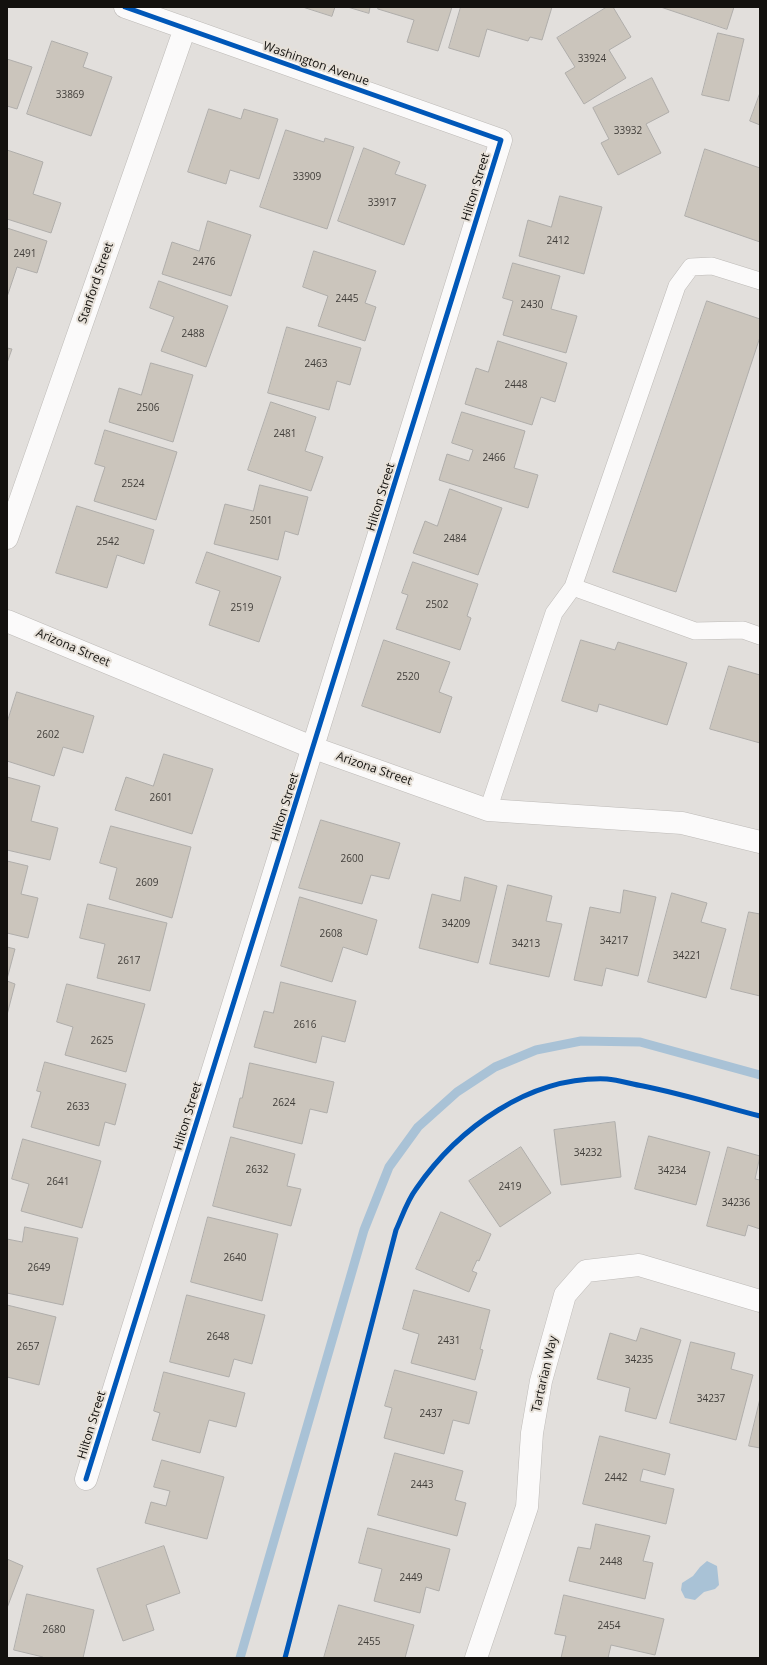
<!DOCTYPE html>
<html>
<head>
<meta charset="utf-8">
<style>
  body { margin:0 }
  #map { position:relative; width:767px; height:1665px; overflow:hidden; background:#e2dfdc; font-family:"Open Sans",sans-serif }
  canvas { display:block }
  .frame { position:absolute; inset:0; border:8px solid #13110e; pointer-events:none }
</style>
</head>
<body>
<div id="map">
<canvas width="767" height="1665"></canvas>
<div class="frame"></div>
</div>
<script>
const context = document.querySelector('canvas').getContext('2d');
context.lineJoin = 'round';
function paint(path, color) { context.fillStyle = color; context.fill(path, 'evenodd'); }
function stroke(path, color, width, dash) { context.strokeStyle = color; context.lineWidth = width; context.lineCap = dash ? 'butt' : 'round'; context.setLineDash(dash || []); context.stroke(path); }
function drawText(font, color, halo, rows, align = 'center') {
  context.font = font + ' "Open Sans",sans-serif'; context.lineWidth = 4; context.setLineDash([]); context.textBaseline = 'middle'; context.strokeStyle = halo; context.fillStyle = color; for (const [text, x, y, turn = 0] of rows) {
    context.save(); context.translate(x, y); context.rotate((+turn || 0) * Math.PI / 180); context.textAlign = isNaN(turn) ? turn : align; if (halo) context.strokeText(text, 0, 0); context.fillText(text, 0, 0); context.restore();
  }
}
paint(new Path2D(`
  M 707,1561 L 717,1566 L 719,1585 L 715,1589 L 704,1592 L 695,1600 L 685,1598 L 681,1590 L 682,1583 L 693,1576 L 700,1567 Z`), '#a9c2d6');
stroke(new Path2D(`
  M 240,1658 L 364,1230 L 389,1167 L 418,1127 L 457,1092 L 495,1067 L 536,1050 L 581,1041 L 640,1042 L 760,1075`), '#a9c2d6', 9);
const building = new Path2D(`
  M 303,7 L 335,7 L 332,16 Z
  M 348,7 L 370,7 L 369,13 Z
  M 379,7 L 452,7 L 438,51 L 407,42 L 414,20 L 378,9 Z
  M 461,7 L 552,7 L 542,40 L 530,37 L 528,41 L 487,29 L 479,57 L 449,48 Z
  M 607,7 L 613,7 L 631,37 L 609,50 L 626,78 L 584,104 L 565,73 L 575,67 L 557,38 Z
  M 661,7 L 734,7 L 727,29 Z
  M 718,33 L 744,39 L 729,101 L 702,95 Z
  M 52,41 L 88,53 L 83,67 L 112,77 L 91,136 L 27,114 Z
  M 7,59 L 32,67 L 17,109 L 7,106 Z
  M 652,78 L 669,112 L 646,124 L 661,153 L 618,175 L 601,143 L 609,139 L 593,108 Z
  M 760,93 L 760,125 L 750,121 Z
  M 209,109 L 241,119 L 244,109 L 278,119 L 259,179 L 230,170 L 226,184 L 188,172 Z
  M 286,130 L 324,142 L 325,138 L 354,147 L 327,229 L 260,207 Z
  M 364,148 L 400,162 L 395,174 L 426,185 L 404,245 L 338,221 Z
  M 705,149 L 760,168 L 760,242 L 685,216 Z
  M 7,150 L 43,162 L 33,194 L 61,203 L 51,233 L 7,219 Z
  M 560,196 L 602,207 L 584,274 L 519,256 L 528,220 L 551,227 Z
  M 208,221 L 251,235 L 231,296 L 162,274 L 172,242 L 199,251 Z
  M 7,228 L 47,241 L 37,273 L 17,267 L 7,297 Z
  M 314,251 L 376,271 L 365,303 L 376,307 L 365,341 L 318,326 L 328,296 L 303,287 Z
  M 513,263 L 560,276 L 551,309 L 577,316 L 566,353 L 503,335 L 513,301 L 503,298 Z
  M 159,281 L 228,306 L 206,367 L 161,351 L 174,317 L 150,308 Z
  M 707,301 L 760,319 L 760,337 L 676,592 L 613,572 Z
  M 287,327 L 361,348 L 350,385 L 337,381 L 329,410 L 268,393 Z
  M 498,341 L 567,363 L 555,402 L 541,397 L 532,425 L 465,404 L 476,368 L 488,372 Z
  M 7,348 L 12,349 L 7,363 Z
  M 151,363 L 193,375 L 173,442 L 109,422 L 119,388 L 141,395 Z
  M 271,402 L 316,417 L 305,451 L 323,457 L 311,491 L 248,470 Z
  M 462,412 L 525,431 L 514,468 L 538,475 L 528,508 L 439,480 L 447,454 L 469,461 L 473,450 L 452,443 Z
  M 105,430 L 177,452 L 156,520 L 94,501 L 105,467 L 95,464 Z
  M 260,485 L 308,497 L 298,535 L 285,531 L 278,560 L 214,544 L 225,504 L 253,511 Z
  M 450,489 L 502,508 L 478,575 L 413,553 L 425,521 L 437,526 Z
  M 77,506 L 154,530 L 144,564 L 117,555 L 107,588 L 56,573 Z
  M 207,552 L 281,577 L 259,642 L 209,625 L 220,591 L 196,583 Z
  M 413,562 L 478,584 L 467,616 L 471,618 L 460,650 L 396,629 L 408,595 L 402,593 Z
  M 384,640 L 450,662 L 439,692 L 452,697 L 440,733 L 362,706 Z
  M 581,640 L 615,650 L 618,642 L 687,663 L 667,725 L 599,704 L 597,712 L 562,701 Z
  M 729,666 L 760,675 L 760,743 L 710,729 Z
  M 17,692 L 94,716 L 83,753 L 63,747 L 54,776 L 7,761 L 7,723 Z
  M 164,754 L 213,769 L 192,834 L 115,810 L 126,777 L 153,786 Z
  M 7,777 L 40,786 L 31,821 L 58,828 L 50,860 L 7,850 Z
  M 321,820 L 400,843 L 389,879 L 371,875 L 362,904 L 299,888 Z
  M 111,826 L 191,847 L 172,918 L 109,899 L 117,868 L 100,863 Z
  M 7,861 L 28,866 L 21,894 L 38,898 L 28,938 L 7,933 Z
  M 465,877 L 497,886 L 478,963 L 419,948 L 432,894 L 460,901 Z
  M 508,885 L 552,896 L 546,921 L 562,924 L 549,977 L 490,964 Z
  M 624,890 L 656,897 L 638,976 L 606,968 L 602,986 L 574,980 L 590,907 L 620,913 Z
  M 672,893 L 707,903 L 701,922 L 726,929 L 706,998 L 648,982 Z
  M 300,897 L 377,920 L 367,955 L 343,947 L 332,982 L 281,966 Z
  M 88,904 L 167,923 L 150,991 L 97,978 L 105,944 L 80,938 Z
  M 749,912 L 760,914 L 760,996 L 731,989 Z
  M 7,947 L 15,949 L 7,979 Z
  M 7,981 L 15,984 L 7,1015 Z
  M 281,982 L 356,1001 L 345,1042 L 322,1036 L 316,1063 L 254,1047 L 264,1011 L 273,1013 Z
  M 67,984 L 145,1004 L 126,1072 L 65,1055 L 73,1027 L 57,1022 Z
  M 45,1062 L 126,1084 L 115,1125 L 105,1122 L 99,1146 L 31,1127 L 41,1092 L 37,1091 Z
  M 250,1063 L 334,1082 L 327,1113 L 310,1109 L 302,1144 L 233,1127 L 240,1098 L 242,1098 Z
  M 615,1122 L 621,1177 L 561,1185 L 554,1130 Z
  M 649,1136 L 710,1152 L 696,1205 L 635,1189 Z
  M 231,1137 L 295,1154 L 287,1186 L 301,1189 L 291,1226 L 213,1206 Z
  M 23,1139 L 101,1161 L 82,1228 L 21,1211 L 29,1184 L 12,1179 Z
  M 521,1147 L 551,1193 L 500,1227 L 469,1181 Z
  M 728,1147 L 760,1156 L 755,1179 L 760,1180 L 760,1229 L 748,1225 L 745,1236 L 707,1226 Z
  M 441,1212 L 491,1234 L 479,1261 L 477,1260 L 472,1271 L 477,1273 L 469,1292 L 416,1269 Z
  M 208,1217 L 278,1234 L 262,1301 L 191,1282 Z
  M 25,1227 L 78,1238 L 63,1305 L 7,1293 L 7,1239 L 22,1242 Z
  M 414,1290 L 490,1310 L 480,1349 L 483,1350 L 475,1380 L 411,1363 L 419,1334 L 403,1329 Z
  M 187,1295 L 265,1315 L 252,1364 L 234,1359 L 229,1377 L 170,1362 Z
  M 7,1305 L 56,1317 L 39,1385 L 7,1377 Z
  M 641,1328 L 681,1340 L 656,1419 L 625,1411 L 630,1388 L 597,1379 L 610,1333 L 636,1341 Z
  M 691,1342 L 735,1353 L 731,1369 L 753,1375 L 736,1440 L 670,1423 Z
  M 395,1370 L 477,1392 L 469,1424 L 453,1420 L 444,1454 L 384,1438 L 392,1408 L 385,1406 Z
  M 164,1372 L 245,1393 L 236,1427 L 209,1420 L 200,1453 L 152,1440 L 160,1413 L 154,1411 Z
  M 760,1399 L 760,1448 L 749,1446 Z
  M 600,1436 L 670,1454 L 665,1475 L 643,1469 L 640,1481 L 674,1489 L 666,1524 L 583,1504 Z
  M 395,1453 L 463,1471 L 455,1500 L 466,1503 L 457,1536 L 378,1515 Z
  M 162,1460 L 224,1477 L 207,1539 L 145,1523 L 151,1502 L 166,1506 L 170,1491 L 154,1487 Z
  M 596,1524 L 650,1536 L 643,1561 L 653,1563 L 645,1599 L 569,1581 L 578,1547 L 590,1549 Z
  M 368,1528 L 450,1549 L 439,1591 L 426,1587 L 420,1613 L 374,1601 L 382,1569 L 359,1563 Z
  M 164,1546 L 180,1593 L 146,1605 L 154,1630 L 123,1641 L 97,1569 Z
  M 7,1559 L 23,1566 L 7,1608 Z
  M 27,1594 L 94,1610 L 83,1658 L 43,1658 L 43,1657 L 14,1650 Z
  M 564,1595 L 664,1619 L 655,1655 L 611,1645 L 608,1658 L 561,1658 L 566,1636 L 555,1634 Z
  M 339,1605 L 414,1625 L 405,1658 L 324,1658 Z`);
paint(building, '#cbc5bc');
stroke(building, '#afadaa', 1);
const lane = new Path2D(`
  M 573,587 L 695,631 L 743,630 L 760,636
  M 488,810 L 554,613 L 573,587 L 677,286 L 691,267 L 712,266 L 760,281`);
const street = new Path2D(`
  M 7,538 L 185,28
  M 7,621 L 314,748 L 488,810 L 682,823 L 760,842
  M 86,1479 L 501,140 L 125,7
  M 476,1658 L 527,1507 L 532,1433 L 541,1381 L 565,1295 L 586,1271 L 639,1265 L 760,1301`);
stroke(lane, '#bdbab7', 18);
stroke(street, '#bdbab7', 23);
stroke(lane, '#fbfafa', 17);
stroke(street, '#fbfafa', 22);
stroke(new Path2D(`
  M 86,1479 L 501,140 L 125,7
  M 285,1658 L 396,1230 C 402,1217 407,1201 416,1189 C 458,1128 530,1076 607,1079 C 619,1080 631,1084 643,1086 C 683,1094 721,1106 760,1116`), '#0057b8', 5);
drawText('10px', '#413e3a', null, [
  ["33924",592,59],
  ["33869",70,95],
  ["33932",628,131],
  ["33909",307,177],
  ["33917",382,203],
  ["2412",558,241],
  ["2491",25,254],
  ["2476",204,262],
  ["2445",347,299],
  ["2430",532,305],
  ["2488",193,334],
  ["2463",316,364],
  ["2448",516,385],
  ["2506",148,408],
  ["2481",285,434],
  ["2466",494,458],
  ["2524",133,484],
  ["2501",261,521],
  ["2484",455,539],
  ["2542",108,542],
  ["2502",437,605],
  ["2519",242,608],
  ["2520",408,677],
  ["2602",48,735],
  ["2601",161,798],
  ["2600",352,859],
  ["2609",147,883],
  ["34209",456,924],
  ["2608",331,934],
  ["34217",614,941],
  ["34213",526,944],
  ["34221",687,956],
  ["2617",129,961],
  ["2616",305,1025],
  ["2625",102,1041],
  ["2624",284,1103],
  ["2633",78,1107],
  ["34232",588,1153],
  ["2632",257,1170],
  ["34234",672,1171],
  ["2641",58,1182],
  ["2419",510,1187],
  ["34236",736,1203],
  ["2640",235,1258],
  ["2649",39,1268],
  ["2648",218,1337],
  ["2431",449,1341],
  ["2657",28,1347],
  ["34235",639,1360],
  ["34237",711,1399],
  ["2437",431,1414],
  ["2442",616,1478],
  ["2443",422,1485],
  ["2448",611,1562],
  ["2449",411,1578],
  ["2454",609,1626],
  ["2680",54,1630],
  ["2455",369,1642]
]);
drawText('12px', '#13110e', '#e6e0d8', [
  ["Washington Avenue",316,64,19],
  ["Hilton Street",476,187,-73],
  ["Stanford Street",96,283,-71],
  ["Hilton Street",381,497,-73],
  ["Arizona Street",73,648,23],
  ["Arizona Street",374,769,19],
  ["Hilton Street",285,807,-73],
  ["Hilton Street",188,1116,-73],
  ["Tartarian Way",545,1374,-77],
  ["Hilton Street",92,1425,-73]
]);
</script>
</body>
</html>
